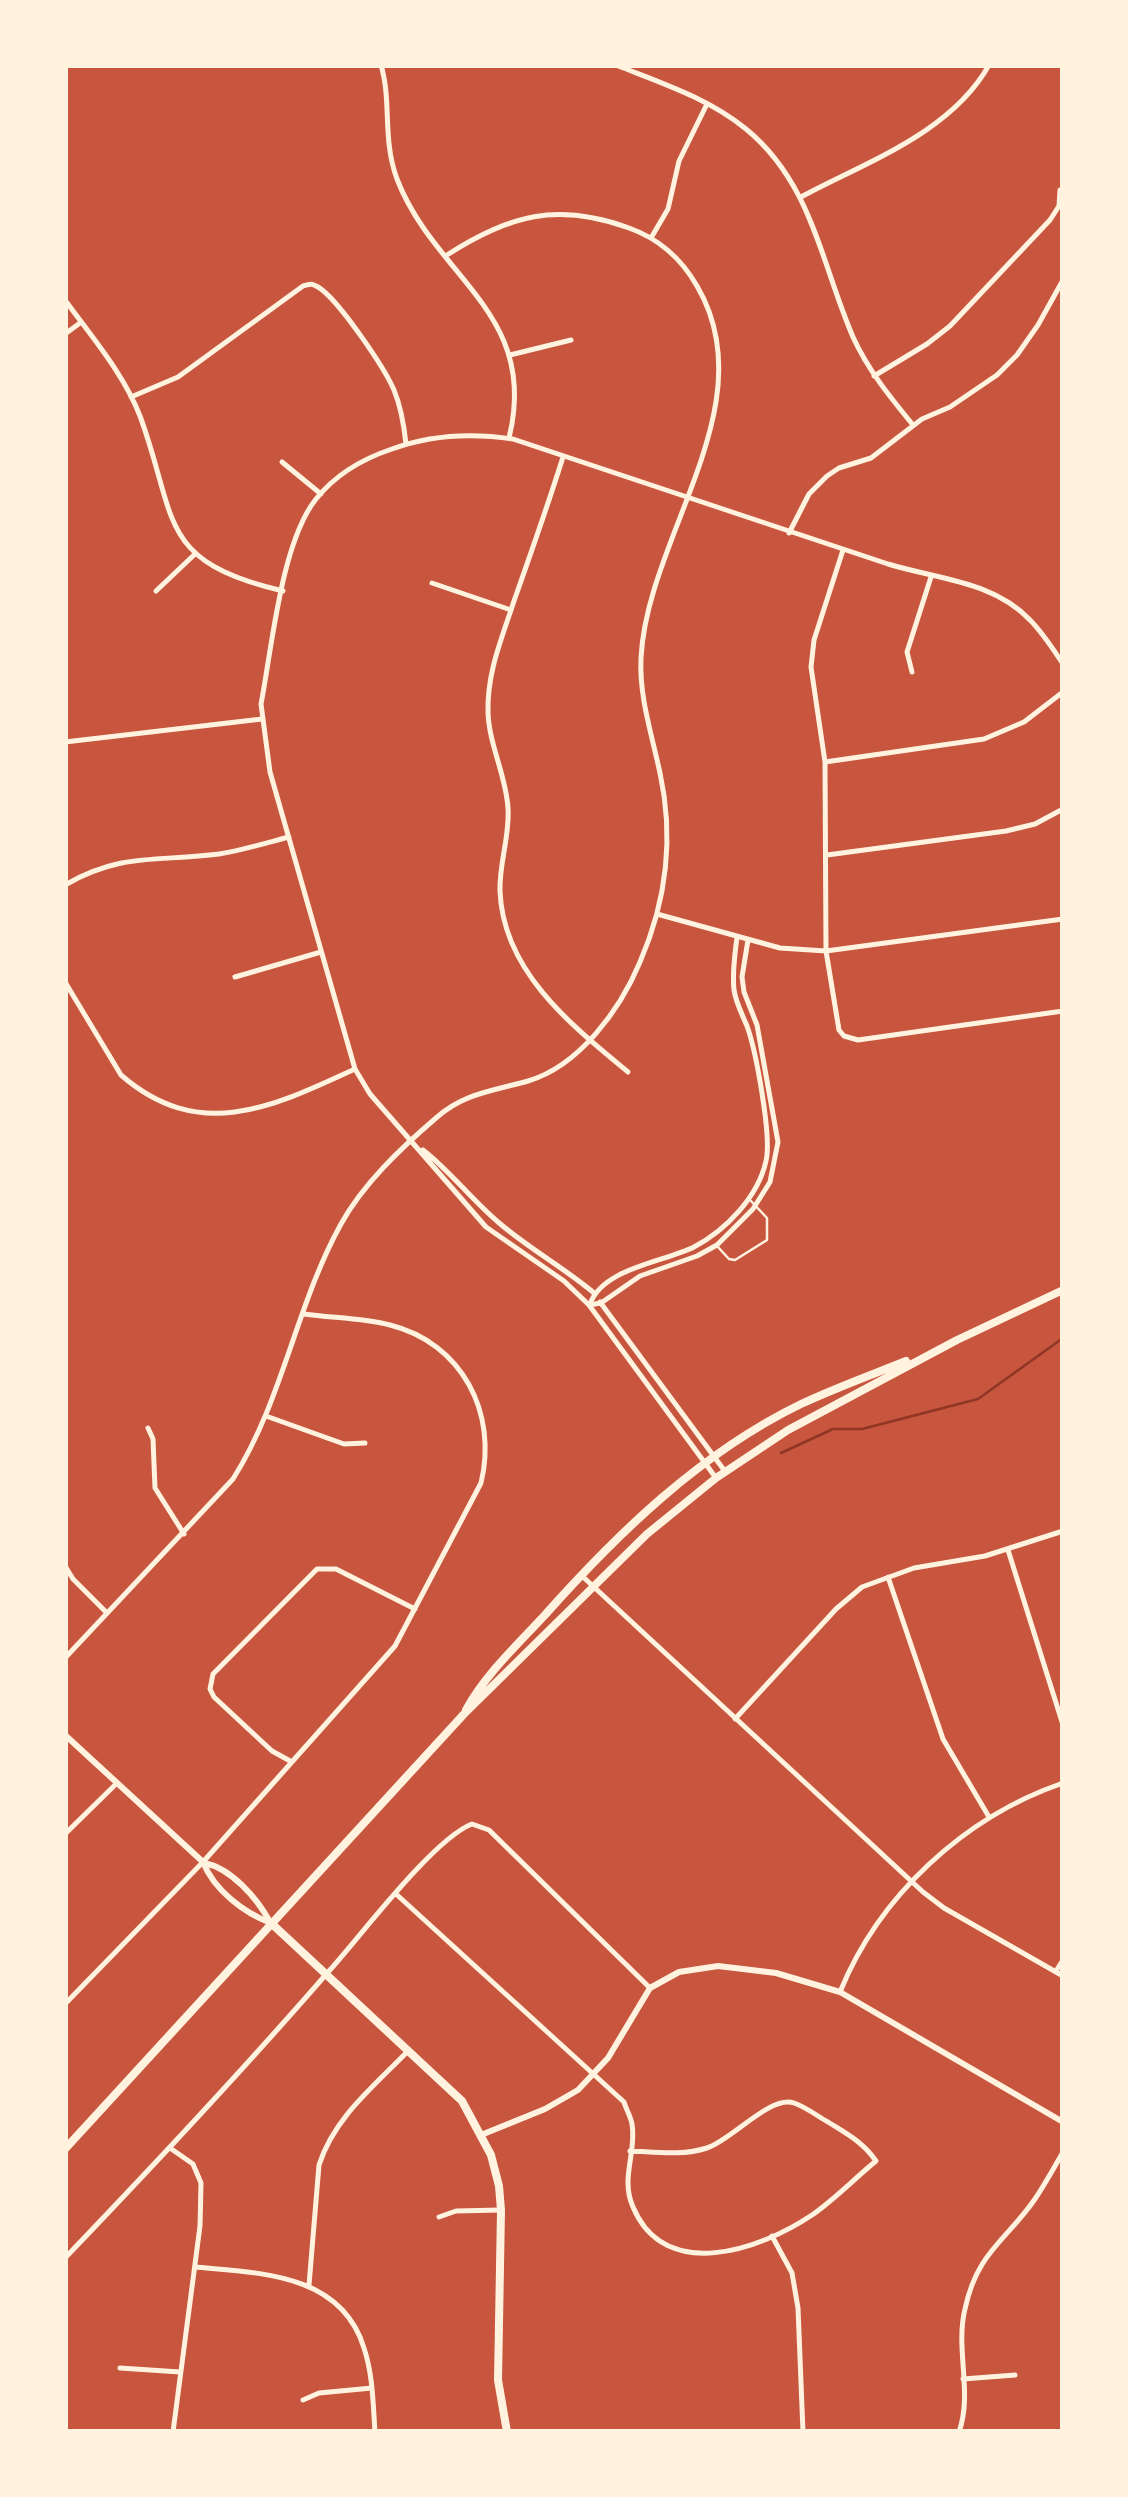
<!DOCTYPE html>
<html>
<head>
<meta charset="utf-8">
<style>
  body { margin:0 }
  #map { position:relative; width:1128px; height:2497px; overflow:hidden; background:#c8553d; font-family:"Work Sans",sans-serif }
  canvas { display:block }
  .frame { position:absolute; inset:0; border:68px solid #fff3e0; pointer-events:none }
</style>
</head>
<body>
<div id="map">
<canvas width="1128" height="2497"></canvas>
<div class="frame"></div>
</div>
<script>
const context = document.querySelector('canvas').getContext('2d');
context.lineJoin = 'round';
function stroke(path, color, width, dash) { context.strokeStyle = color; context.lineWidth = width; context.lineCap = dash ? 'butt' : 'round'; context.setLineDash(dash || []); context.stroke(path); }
stroke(new Path2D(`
  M 781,1453 L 833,1429 L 862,1429 L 978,1399 L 1063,1338`), '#8f3625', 2.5);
stroke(new Path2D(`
  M 717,1246 L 729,1259 L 735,1260 L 767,1240 L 767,1218 L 751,1201`), '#fff3e0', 2.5);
stroke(new Path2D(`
  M 381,65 C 392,102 382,139 397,179 C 435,278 540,313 509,438
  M 616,65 C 661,83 708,98 746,129 C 812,183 821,263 853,337 C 868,370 890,397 913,425
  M 801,197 C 866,162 951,133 989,65
  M 651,238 L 668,209 L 679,161 L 707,104
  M 65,300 C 91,336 124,374 140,416 C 178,519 156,561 283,591
  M 65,334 L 80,323
  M 510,355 L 571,340
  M 874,376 L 927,344 L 950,326 L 1050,220 L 1059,206 L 1060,190
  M 131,397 L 178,377 L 303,286 C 311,284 311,283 318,287 C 338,299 384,367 394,390 C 401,407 404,425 406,444
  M 563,457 C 548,505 531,553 514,601 C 502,638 487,672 488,712 C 489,745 506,775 508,808 C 510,836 499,863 500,891 C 503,971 571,1025 628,1072
  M 282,462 L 321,494
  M 789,533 L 809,494 L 827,476 L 839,468 L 871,458 L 922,419 L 950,407 L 997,375 L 1017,355 L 1038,325 L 1063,280
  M 843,550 L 814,640 L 811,667 L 825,762 L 826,951 L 839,1030 L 844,1036 L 858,1040 L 1063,1011
  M 432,583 L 511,610
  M 156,591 L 195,554
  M 912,672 L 907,652 L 931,577
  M 65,742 L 262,719
  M 825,762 L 984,739 L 1024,722 L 1063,692
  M 827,855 L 1006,831 L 1035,824 L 1063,809
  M 65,885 C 122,852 159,862 219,854 C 243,850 266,843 289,837
  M 657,914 L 780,948 L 826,951 L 1063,919
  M 235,977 L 321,952
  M 65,982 L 121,1075 C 199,1143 273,1107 355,1069
  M 423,1150 C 450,1171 471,1199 498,1222 C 528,1248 563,1267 594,1293
  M 600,1302 L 724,1470
  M 590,1304 C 603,1268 664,1262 694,1247 C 726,1230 758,1197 766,1161 C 772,1137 756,1051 747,1026 C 742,1014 736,1003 734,990 C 732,972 735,954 737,937
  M 589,1305 L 601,1303 L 640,1276 L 697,1256 L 717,1245 L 753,1209 L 770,1182 L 778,1142 L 757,1025 L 744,992 L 742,977 L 748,940
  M 266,1416 L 344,1444 L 365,1443
  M 148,1428 L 153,1439 L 155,1488 L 184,1534
  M 716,1478 L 589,1305 L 564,1281 L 486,1227 L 370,1094 L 355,1069 L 270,772 L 261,704 C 272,648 281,543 316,499 C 336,474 362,459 392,449 C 430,435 473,433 513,439 L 888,564 C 937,579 993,581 1030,620 C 1043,633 1053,649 1063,664
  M 1008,1550 L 1063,1725
  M 65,1566 L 73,1579 L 107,1613
  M 581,1575 L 923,1892 L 944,1908 L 1063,1976
  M 888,1577 L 943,1739 L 989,1817
  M 65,1658 L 233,1479 C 283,1400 296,1305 341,1224 C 363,1184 401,1148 436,1118 C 464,1093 493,1091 528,1081 C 579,1066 620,1010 640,962 C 666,902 674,837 660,773 C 652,735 639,697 641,658 C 647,536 767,405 697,286 C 681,258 660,239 629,228 C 557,202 509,215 447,255
  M 735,1719 L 836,1609 L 862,1587 L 914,1568 L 985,1556 L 1063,1531
  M 292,1762 L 272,1751 L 214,1697 L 210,1689 L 213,1674 L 317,1569 L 336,1569 L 415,1609
  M 65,1834 L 117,1783
  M 396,1894 L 624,2102 C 626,2109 631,2117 632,2124 C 637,2152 620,2178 633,2207 C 665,2283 760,2250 812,2215 C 834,2200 855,2178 876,2161 C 863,2142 847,2134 828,2122 C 817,2116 806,2107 794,2103 C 770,2095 732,2140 707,2148 C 682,2156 656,2152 630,2151
  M 1056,1971 L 1063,1960
  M 840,1992 C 879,1896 964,1817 1063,1783
  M 65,2004 L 203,1862 L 395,1646 L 481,1483 C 498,1413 462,1343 390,1325 C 363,1318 332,1318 304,1314
  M 170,2148 L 193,2164 L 201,2183 L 200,2226 L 173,2432
  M 439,2217 L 456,2211 L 501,2210
  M 772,2236 L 792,2273 L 798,2308 L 803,2432
  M 65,2258 C 155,2164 244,2069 329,1971 C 360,1937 433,1839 472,1824 L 489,1830 L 650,1988
  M 195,2267 C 259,2273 341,2273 364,2348 C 373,2375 373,2404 375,2432
  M 309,2285 L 319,2165 C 334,2118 373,2087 407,2052
  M 120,2368 L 180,2372
  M 963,2379 L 1015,2375
  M 303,2400 L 319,2393 L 372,2388
  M 959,2432 C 973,2393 955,2349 965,2309 C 977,2252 1006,2241 1035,2199 C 1045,2184 1054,2168 1063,2152`), '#fff3e0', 5);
stroke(new Path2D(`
  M 65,1735 L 203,1862 C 214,1890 244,1913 271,1923
  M 204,1863 C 231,1868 257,1898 270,1922
  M 481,2135 L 545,2109 L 578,2090 L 608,2058 L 650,1988 L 679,1972 L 718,1966 L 776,1973 L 840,1992 L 1063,2122`), '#fff3e0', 6);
stroke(new Path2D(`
  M 271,1923 L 462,2101 L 491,2155 L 499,2186 L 501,2210 L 498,2380 L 507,2432`), '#fff3e0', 8);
stroke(new Path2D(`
  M 466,1710 C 485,1675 517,1645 544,1616 C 617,1534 700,1453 801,1404 C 835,1388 871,1375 906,1361
  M 65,2149 L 464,1714 L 647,1534 L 716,1478 L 788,1430 L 957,1340 L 1063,1290`), '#fff3e0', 8);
</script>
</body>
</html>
